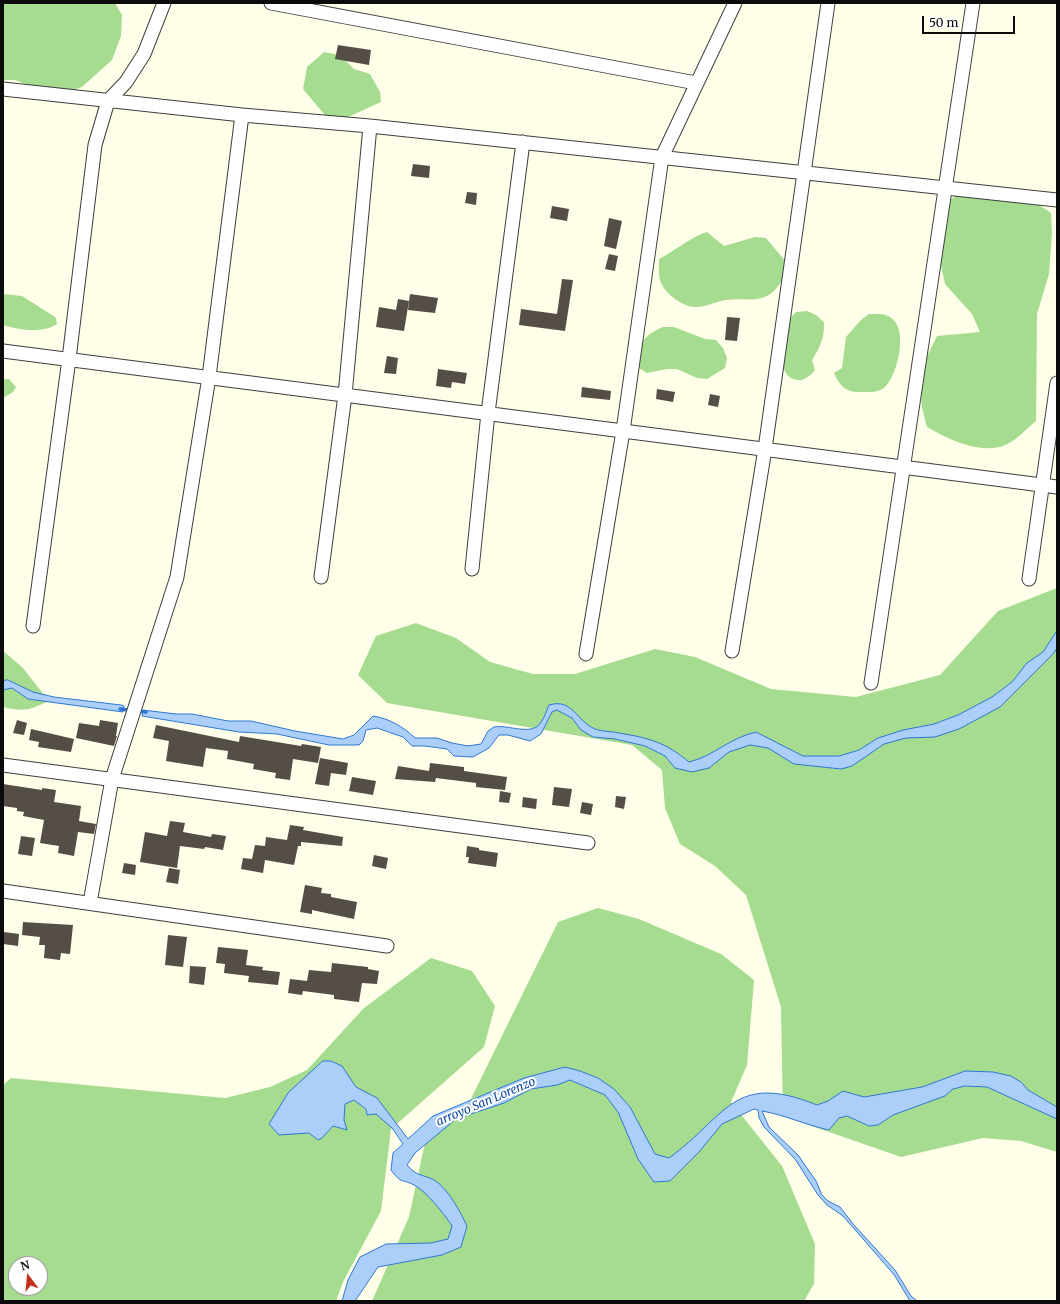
<!DOCTYPE html>
<html>
<head>
<meta charset="utf-8">
<style>
  body { margin:0 }
  #map { position:relative; width:1060px; height:1304px; overflow:hidden; background:#fffee9; font-family:Merriweather,serif }
  canvas { display:block }
  .frame { position:absolute; inset:0; border:4px solid #0b0b0b; pointer-events:none }
  .north { position:absolute; left:8px; top:1256px; width:40px; height:40px; box-sizing:border-box; background:#fff; border:1px solid #9d9d9d; border-radius:50%; rotate:344deg; font-size:11px; font-weight:700; line-height:16px; text-align:center; color:#0b0b0b }
  .north::after { content:''; display:block; margin:auto; width:14px; height:18px; background:#c1311e; clip-path:polygon(50% 0,100% 100%,50% 72%,0 100%) }
  .scale { position:absolute; left:922px; top:16px; width:93px; height:18px; box-sizing:border-box; border:2px solid #0b0b0b; border-top:0; padding-left:5px; font-size:12px; line-height:14px; white-space:nowrap; color:#0b0b0b; -webkit-text-stroke:3px #fff; paint-order:stroke }
</style>
</head>
<body>
<div id="map">
<canvas width="1060" height="1304"></canvas>
<div class="frame"></div>
<div class="north">N</div>
<div class="scale">50 m</div>
</div>
<script>
const context = document.querySelector('canvas').getContext('2d');
context.lineJoin = 'round';
function paint(path, color) { context.fillStyle = color; context.fill(path, 'evenodd'); }
function stroke(path, color, width, dash) { context.strokeStyle = color; context.lineWidth = width; context.lineCap = dash ? 'butt' : 'round'; context.setLineDash(dash || []); context.stroke(path); }
function drawText(font, color, halo, rows, align = 'center') {
  context.font = font + ' Merriweather,serif'; context.lineWidth = 4; context.setLineDash([]); context.textBaseline = 'middle'; context.strokeStyle = halo; context.fillStyle = color; for (const [text, x, y, turn = 0] of rows) {
    context.save(); context.translate(x, y); context.rotate((+turn || 0) * Math.PI / 180); context.textAlign = isNaN(turn) ? turn : align; if (halo) context.strokeText(text, 0, 0); context.fillText(text, 0, 0); context.restore();
  }
}
paint(new Path2D(`
  M 3,3 L 115,3 L 122,15 L 121,36 L 112,60 L 82,87 L 56,96 L 15,80 L 3,80 Z
  M 324,52 L 340,55 L 354,69 L 370,74 L 380,92 L 381,102 L 348,117 L 329,120 L 303,89 L 307,67 Z
  M 968,187 L 1032,200 L 1051,213 L 1052,233 L 1049,274 L 1037,314 L 1036,421 C 1026,429 1015,442 1003,446 C 978,454 948,439 927,427 L 922,408 L 919,373 L 937,336 L 980,332 L 972,314 L 945,284 L 940,261 L 939,241 L 950,200 Z
  M 707,232 L 724,246 L 755,237 L 766,238 L 786,262 C 786,272 784,277 779,285 C 764,306 747,297 725,300 C 715,302 706,307 695,307 C 683,307 666,294 661,283 C 658,275 659,267 659,259 C 675,251 690,237 707,232 Z
  M 3,294 L 22,296 L 52,315 L 56,318 L 57,324 C 42,334 19,330 3,325 Z
  M 807,311 L 816,315 L 824,322 C 825,336 820,348 812,360 L 815,370 C 810,376 805,381 797,380 C 776,377 782,344 781,328 L 796,312 Z
  M 869,314 C 877,314 884,313 890,317 C 909,328 898,374 885,387 C 879,393 867,392 859,392 C 845,392 839,385 834,373 L 842,368 L 846,337 L 861,320 Z
  M 663,327 L 674,327 L 705,339 L 716,340 L 723,348 L 727,358 L 725,368 L 707,379 L 697,378 L 677,369 L 667,369 L 647,373 L 639,368 L 633,360 C 639,343 646,334 663,327 Z
  M 3,379 L 9,379 L 16,387 L 13,392 L 3,398 Z
  M 1057,588 L 1057,1152 L 1021,1141 L 983,1138 L 901,1157 L 783,1116 L 781,1007 L 746,895 L 715,866 L 680,844 L 665,808 L 662,770 L 632,745 L 387,703 L 358,675 L 376,636 L 416,623 L 456,638 L 490,662 L 533,674 L 575,674 L 655,649 L 695,657 L 771,689 L 856,697 L 940,675 L 998,611 Z
  M 3,651 L 22,667 L 49,701 C 29,710 25,712 3,707 Z
  M 598,908 L 639,919 L 721,954 L 754,980 L 747,1065 L 731,1102 L 782,1166 L 815,1244 L 814,1284 L 804,1301 L 372,1301 L 409,1217 L 426,1138 L 463,1115 L 558,922 Z
  M 431,958 L 472,971 L 495,1006 L 484,1047 L 391,1129 L 381,1211 L 343,1282 L 336,1301 L 3,1301 L 3,1085 L 11,1078 L 225,1098 L 270,1087 L 307,1070 L 364,1008 ZM 16,1264 L 40,1264 L 40,1288 L 16,1288 Z`), '#a6dc90');
const water = new Path2D(`
  M 1057,631 L 1057,648 L 1053,654 L 1000,707 L 959,729 L 935,737 L 906,738 L 884,744 L 852,766 L 841,769 L 794,764 L 768,748 L 750,745 L 729,752 L 709,768 L 692,772 L 675,768 L 665,756 L 645,746 L 615,739 L 593,737 L 581,730 L 572,718 L 557,710 L 552,712 L 541,734 L 530,741 L 508,735 L 499,735 L 489,748 L 473,757 L 454,756 L 447,749 L 425,746 L 412,746 L 403,737 L 377,728 L 366,730 L 363,741 L 359,745 L 329,745 L 277,734 L 239,732 L 142,716 L 143,710 L 176,714 L 192,714 L 228,721 L 251,721 L 295,731 L 343,739 L 354,735 L 373,716 C 388,718 404,727 415,738 L 437,738 L 452,743 L 468,746 L 481,744 L 488,731 L 494,727 C 508,724 533,737 541,722 C 545,717 546,711 549,705 C 573,698 576,721 595,729 C 602,732 612,731 619,733 C 649,738 665,742 689,762 C 714,756 729,738 756,732 L 803,756 L 839,756 L 859,750 L 878,738 L 903,730 L 934,724 L 958,715 L 992,697 L 1012,682 L 1027,663 L 1043,652 Z
  M 8,680 L 33,692 L 54,697 L 121,705 L 124,706 L 123,712 L 28,699 L 12,688 L 3,690 L 3,681 Z
  M 323,1061 L 331,1061 L 342,1066 L 356,1087 L 377,1098 L 408,1139 L 433,1116 L 524,1078 L 565,1067 L 580,1071 L 598,1078 L 614,1089 L 630,1107 L 655,1154 L 669,1158 C 727,1116 733,1071 817,1105 L 828,1101 L 843,1091 L 864,1097 L 922,1087 L 965,1071 L 993,1072 L 1011,1076 L 1021,1082 L 1028,1090 L 1057,1107 L 1057,1119 L 987,1087 L 965,1086 L 953,1089 L 945,1096 L 893,1115 L 878,1125 L 869,1126 L 847,1116 L 839,1118 L 829,1130 C 806,1125 785,1115 762,1111 L 769,1127 L 798,1155 L 816,1181 L 822,1195 L 828,1201 L 840,1207 L 854,1225 L 895,1270 L 911,1296 L 917,1301 L 910,1301 L 895,1276 L 877,1255 L 843,1216 L 827,1205 L 818,1195 L 795,1159 L 764,1127 L 759,1118 L 758,1110 L 754,1109 L 722,1124 L 699,1152 L 670,1181 L 654,1182 L 638,1159 L 618,1112 L 605,1095 L 570,1080 L 557,1085 L 531,1089 L 504,1103 L 456,1119 L 415,1153 L 407,1165 C 417,1177 423,1174 434,1180 C 448,1188 461,1213 467,1226 L 461,1247 L 442,1255 L 378,1267 L 355,1301 L 342,1301 L 348,1280 L 360,1257 L 386,1244 L 431,1243 L 448,1239 L 452,1226 C 445,1215 426,1191 414,1185 C 401,1178 402,1185 391,1170 L 393,1153 L 403,1144 L 392,1128 L 376,1114 L 367,1115 L 366,1109 L 354,1100 L 345,1104 L 344,1120 L 347,1130 L 333,1126 L 322,1138 L 318,1140 L 309,1133 L 279,1135 L 269,1124 L 288,1093 Z`);
paint(water, '#accff9');
stroke(water, '#2f77d3', 1);
stroke(new Path2D(`
  M 120,709 L 146,712`), '#2f77d3', 3.5);
paint(new Path2D(`
  M 338,45 L 371,50 L 369,65 L 335,59 Z
  M 413,164 L 430,166 L 429,178 L 411,176 Z
  M 467,192 L 477,193 L 476,205 L 465,203 Z
  M 552,206 L 569,209 L 567,221 L 550,218 Z
  M 609,218 L 622,221 L 616,249 L 604,246 Z
  M 609,254 L 618,256 L 615,271 L 605,269 Z
  M 562,279 L 573,280 L 565,331 L 519,325 L 521,309 L 557,314 Z
  M 410,294 L 438,298 L 435,313 L 408,310 Z
  M 398,299 L 409,301 L 404,331 L 376,327 L 379,307 L 396,310 Z
  M 727,317 L 740,318 L 737,341 L 725,340 Z
  M 387,356 L 398,358 L 396,374 L 384,373 Z
  M 438,369 L 467,373 L 465,384 L 452,382 L 451,388 L 436,386 Z
  M 582,387 L 611,391 L 610,400 L 581,397 Z
  M 657,389 L 675,392 L 673,402 L 656,399 Z
  M 710,394 L 720,396 L 718,407 L 708,405 Z
  M 17,720 L 27,723 L 24,735 L 13,733 Z
  M 100,720 L 118,723 L 116,736 L 117,736 L 114,746 L 76,738 L 79,723 L 99,726 Z
  M 156,725 L 239,742 L 240,736 L 301,746 L 302,744 L 321,747 L 318,763 L 293,759 L 290,780 L 275,778 L 276,773 L 253,769 L 254,764 L 227,759 L 228,751 L 206,748 L 203,767 L 166,761 L 169,741 L 153,738 Z
  M 31,729 L 74,739 L 71,752 L 38,747 L 39,742 L 29,740 Z
  M 320,758 L 348,763 L 346,775 L 331,773 L 329,786 L 315,784 Z
  M 430,763 L 464,767 L 464,771 L 507,777 L 505,790 L 476,787 L 476,783 L 436,778 L 435,782 L 395,779 L 398,766 L 429,771 Z
  M 352,777 L 376,781 L 373,795 L 349,791 Z
  M 3,784 L 42,790 L 42,788 L 56,790 L 54,802 L 81,806 L 79,821 L 96,824 L 94,834 L 78,832 L 74,856 L 58,853 L 59,846 L 40,843 L 44,820 L 23,816 L 24,812 L 17,811 L 17,808 L 3,806 Z
  M 554,787 L 572,789 L 569,807 L 552,805 Z
  M 500,791 L 511,793 L 509,803 L 499,802 Z
  M 616,796 L 626,797 L 624,809 L 615,807 Z
  M 523,797 L 537,799 L 536,809 L 522,807 Z
  M 582,802 L 593,804 L 591,815 L 580,813 Z
  M 170,821 L 185,823 L 183,832 L 211,837 L 212,834 L 226,836 L 223,850 L 205,847 L 204,849 L 180,846 L 177,868 L 140,862 L 145,832 L 167,836 Z
  M 290,825 L 304,827 L 303,830 L 343,837 L 342,846 L 301,842 L 301,846 L 298,846 L 294,865 L 265,860 L 263,873 L 241,869 L 243,858 L 252,859 L 255,845 L 265,846 L 266,837 L 287,840 Z
  M 21,836 L 35,838 L 32,856 L 18,854 Z
  M 467,846 L 479,848 L 479,850 L 498,853 L 496,867 L 468,863 L 469,857 L 466,857 Z
  M 374,855 L 388,858 L 386,869 L 372,866 Z
  M 124,863 L 136,865 L 135,875 L 122,873 Z
  M 169,868 L 180,870 L 178,884 L 166,882 Z
  M 305,885 L 322,888 L 321,893 L 331,894 L 331,897 L 357,902 L 354,919 L 312,910 L 312,914 L 300,912 Z
  M 23,922 L 73,925 L 70,954 L 61,953 L 60,960 L 44,958 L 45,945 L 39,945 L 40,937 L 22,935 Z
  M 4,932 L 19,934 L 18,946 L 3,944 Z
  M 168,935 L 187,937 L 183,967 L 165,965 Z
  M 218,947 L 248,950 L 246,965 L 263,967 L 262,970 L 280,972 L 278,985 L 248,982 L 249,976 L 224,973 L 225,964 L 216,963 Z
  M 332,963 L 368,967 L 368,969 L 379,971 L 377,984 L 362,983 L 359,1002 L 334,999 L 334,995 L 303,991 L 302,995 L 288,993 L 290,979 L 307,981 L 309,970 L 331,972 Z
  M 190,966 L 206,967 L 204,985 L 189,983 Z`), '#544e47');
const minor = new Path2D(`
  M 271,3 L 696,83
  M 3,89 L 242,115 L 370,126 L 1057,200
  M 3,351 L 1057,487
  M 472,569 L 488,413 L 523,142
  M 321,577 L 345,395 L 370,126
  M 1029,579 L 1057,383
  M 33,626 L 69,359 L 95,145 L 108,101 L 126,82 L 144,54 L 164,3
  M 732,651 L 765,449 L 828,3
  M 586,654 L 623,431 L 662,157 L 735,3
  M 871,683 L 973,3
  M 3,765 L 588,843
  M 3,891 L 387,946
  M 90,903 L 112,779 L 177,577 L 209,377 L 242,115`);
stroke(minor, '#3e3e3e', 15);
stroke(minor, '#fff', 13);
drawText('italic 12px', '#104aa2', '#fff', [
  ["arroyo San Lorenzo",486,1102,-23]
]);
</script>
</body>
</html>
